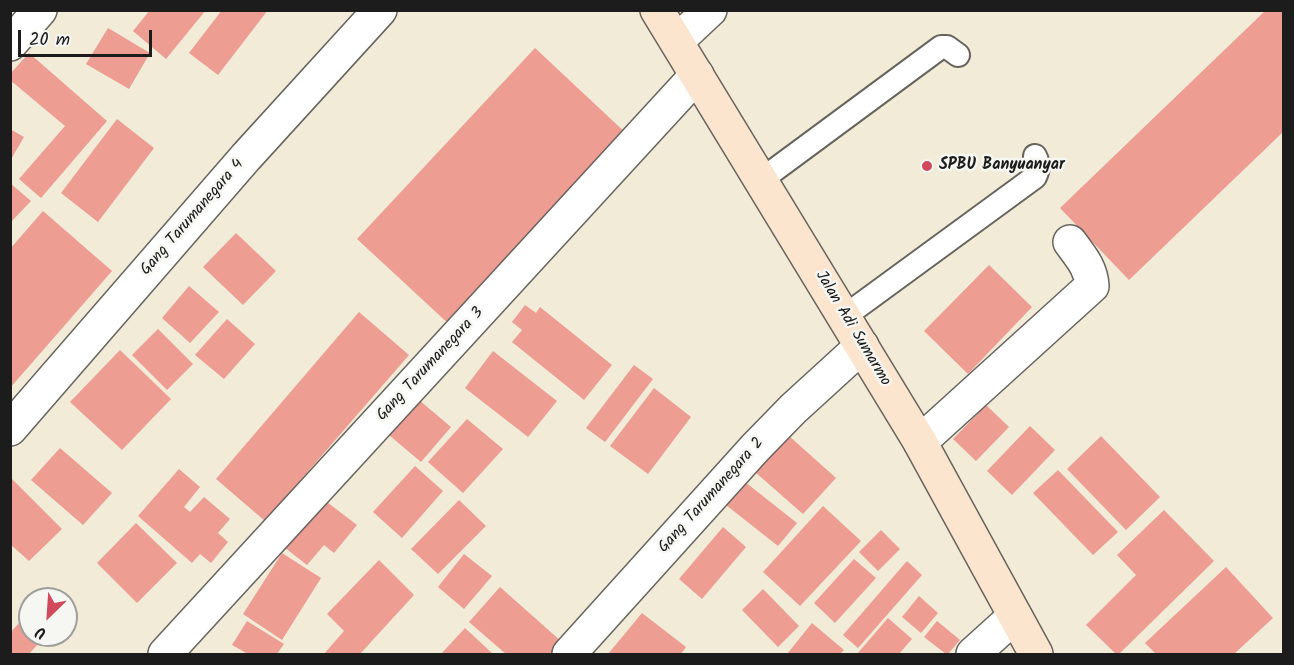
<!DOCTYPE html>
<html>
<head>
<meta charset="utf-8">
<style>
  body { margin:0 }
  #map { position:relative; width:1294px; height:665px; overflow:hidden; background:#f1ebd8; font-family:Kalam,sans-serif }
  canvas { display:block }
  .frame { position:absolute; inset:0; border:12px solid #1c1c1c; pointer-events:none }
  .north { position:absolute; left:18px; top:587px; width:60px; height:60px; box-sizing:border-box; background:#f6f6f2; border:2px solid #9f9f9c; border-radius:50%; rotate:205deg; font-size:16px; font-weight:700; line-height:24px; text-align:center; color:#1c1c1c }
  .north::after { content:''; display:block; margin:auto; width:21px; height:27px; background:#d1495b; clip-path:polygon(50% 0,100% 100%,50% 72%,0 100%) }
  .scale { position:absolute; left:18px; top:30px; width:134px; height:27px; box-sizing:border-box; border:3px solid #1c1c1c; border-top:0; padding-left:8px; font-size:18px; line-height:21px; white-space:nowrap; color:#1c1c1c; -webkit-text-stroke:4px #f6f6f2; paint-order:stroke }
</style>
</head>
<body>
<div id="map">
<canvas width="1294" height="665"></canvas>
<div class="frame"></div>
<div class="north">U</div>
<div class="scale">20 m</div>
</div>
<script>
const context = document.querySelector('canvas').getContext('2d');
context.lineJoin = 'round';
function paint(path, color) { context.fillStyle = color; context.fill(path, 'evenodd'); }
function stroke(path, color, width, dash) { context.strokeStyle = color; context.lineWidth = width; context.lineCap = dash ? 'butt' : 'round'; context.setLineDash(dash || []); context.stroke(path); }
function drawText(font, color, halo, rows, align = 'center') {
  context.font = font + ' Kalam,sans-serif'; context.lineWidth = 5; context.setLineDash([]); context.textBaseline = 'middle'; context.strokeStyle = halo; context.fillStyle = color; for (const [text, x, y, turn = 0] of rows) {
    context.save(); context.translate(x, y); context.rotate((+turn || 0) * Math.PI / 180); context.textAlign = isNaN(turn) ? turn : align; if (halo) context.strokeText(text, 0, 0); context.fillText(text, 0, 0); context.restore();
  }
}
paint(new Path2D(`
  M 150,10 L 206,10 L 166,59 L 133,31 Z
  M 222,10 L 268,10 L 218,75 L 189,53 Z
  M 1266,10 L 1284,10 L 1284,131 L 1129,280 L 1060,208 Z
  M 108,28 L 150,53 L 129,89 L 86,64 Z
  M 535,48 L 629,136 L 451,326 L 357,239 Z
  M 29,53 L 107,121 L 41,198 L 19,179 L 65,126 L 10,80 L 10,74 Z
  M 117,119 L 154,148 L 98,222 L 61,193 Z
  M 10,129 L 24,137 L 10,161 Z
  M 10,183 L 31,201 L 10,223 Z
  M 43,211 L 112,271 L 10,388 L 10,249 Z
  M 236,233 L 276,271 L 243,305 L 203,267 Z
  M 989,265 L 1032,307 L 968,374 L 924,331 Z
  M 189,286 L 219,312 L 190,343 L 162,318 Z
  M 525,305 L 536,313 L 540,307 L 612,365 L 584,400 L 512,342 L 522,330 L 512,322 Z
  M 359,312 L 409,355 L 265,521 L 216,479 Z
  M 227,319 L 255,344 L 224,379 L 195,355 Z
  M 158,329 L 193,364 L 167,390 L 132,355 Z
  M 120,350 L 171,399 L 122,450 L 70,402 Z
  M 493,351 L 557,401 L 528,437 L 465,388 Z
  M 634,365 L 653,379 L 605,442 L 586,428 Z
  M 654,388 L 691,417 L 648,474 L 610,446 Z
  M 419,400 L 451,427 L 421,462 L 389,435 Z
  M 986,405 L 1009,427 L 976,461 L 953,439 Z
  M 467,419 L 503,449 L 463,493 L 428,462 Z
  M 1030,426 L 1055,450 L 1012,495 L 987,471 Z
  M 788,435 L 836,478 L 803,514 L 755,472 Z
  M 1101,436 L 1160,497 L 1126,530 L 1067,469 Z
  M 60,448 L 112,493 L 83,525 L 31,480 Z
  M 415,466 L 443,491 L 402,538 L 373,512 Z
  M 179,469 L 200,487 L 184,507 L 190,512 L 204,497 L 230,519 L 218,533 L 228,542 L 211,563 L 200,554 L 192,563 L 138,516 Z
  M 1058,470 L 1118,532 L 1093,555 L 1033,493 Z
  M 12,479 L 62,529 L 29,561 L 10,544 Z
  M 745,482 L 797,523 L 778,546 L 726,505 Z
  M 323,499 L 357,525 L 334,553 L 324,545 L 307,565 L 284,547 Z
  M 459,500 L 486,526 L 438,574 L 411,549 Z
  M 823,506 L 861,541 L 800,606 L 763,572 Z
  M 1164,510 L 1214,561 L 1119,654 L 1116,654 L 1086,625 L 1136,575 L 1117,555 Z
  M 136,523 L 177,563 L 137,603 L 97,563 Z
  M 723,527 L 746,547 L 702,599 L 679,579 Z
  M 881,530 L 900,549 L 878,571 L 859,552 Z
  M 282,553 L 321,578 L 282,640 L 243,614 Z
  M 464,554 L 492,576 L 464,609 L 438,587 Z
  M 854,559 L 876,578 L 835,623 L 814,603 Z
  M 379,560 L 414,595 L 360,654 L 324,654 L 344,631 L 327,614 Z
  M 907,561 L 922,575 L 858,648 L 843,635 Z
  M 1226,567 L 1273,618 L 1234,654 L 1156,654 L 1145,643 Z
  M 500,587 L 562,642 L 551,654 L 506,654 L 469,622 Z
  M 763,589 L 799,626 L 778,647 L 742,610 Z
  M 919,596 L 938,613 L 921,633 L 902,617 Z
  M 642,613 L 686,647 L 681,654 L 608,654 Z
  M 27,614 L 30,617 L 30,635 L 46,635 L 29,654 L 10,654 L 10,633 Z
  M 888,618 L 912,639 L 899,654 L 857,654 Z
  M 247,621 L 284,644 L 277,654 L 248,654 L 232,645 Z
  M 937,621 L 960,640 L 948,654 L 946,654 L 924,637 Z
  M 812,623 L 844,650 L 840,654 L 787,654 Z
  M 465,628 L 493,654 L 441,654 Z`), '#ed9d91');
const service = new Path2D(`
  M 761,180 L 941,47 L 947,47 L 958,55
  M 845,316 L 1035,177 C 1039,168 1039,164 1035,156`);
const minor = new Path2D(`
  M 677,41 L 710,10
  M 10,44 L 40,10
  M 10,429 L 246,157 L 380,10
  M 920,442 L 1092,286 C 1091,268 1081,257 1070,242
  M 165,654 L 697,75
  M 569,654 L 755,448 L 793,409 L 862,346
  M 973,654 L 1015,616`);
const secondary = new Path2D(`
  M 657,10 L 920,442 L 1036,654`);
stroke(service, '#67645e', 26);
stroke(minor, '#67645e', 36);
stroke(secondary, '#67645e', 36);
stroke(service, '#fff', 22);
stroke(minor, '#fff', 33);
stroke(secondary, '#fce5cf', 33);
for (const [x, y, r, color] of [
  [927,166,6,"#d1495b"]
]) { const dot = new Path2D(); dot.arc(x, y, r, 0, 2 * Math.PI); context.fillStyle = color; context.fill(dot); stroke(dot, '#f6f6f2', 2); }
drawText('bold 16px', '#1c1c1c', '#f6f6f2', [
  ["SPBU Banyuanyar",939,166]
], 'left');
drawText('16px', '#1c1c1c', '#f6f6f2', [
  ["Gang Tarumanegara 4",193,218,-49],
  ["Jalan Adi Sumarmo",852,329,59],
  ["Gang Tarumanegara 3",431,365,-47],
  ["Gang Tarumanegara 2",712,496,-48]
]);
</script>
</body>
</html>
